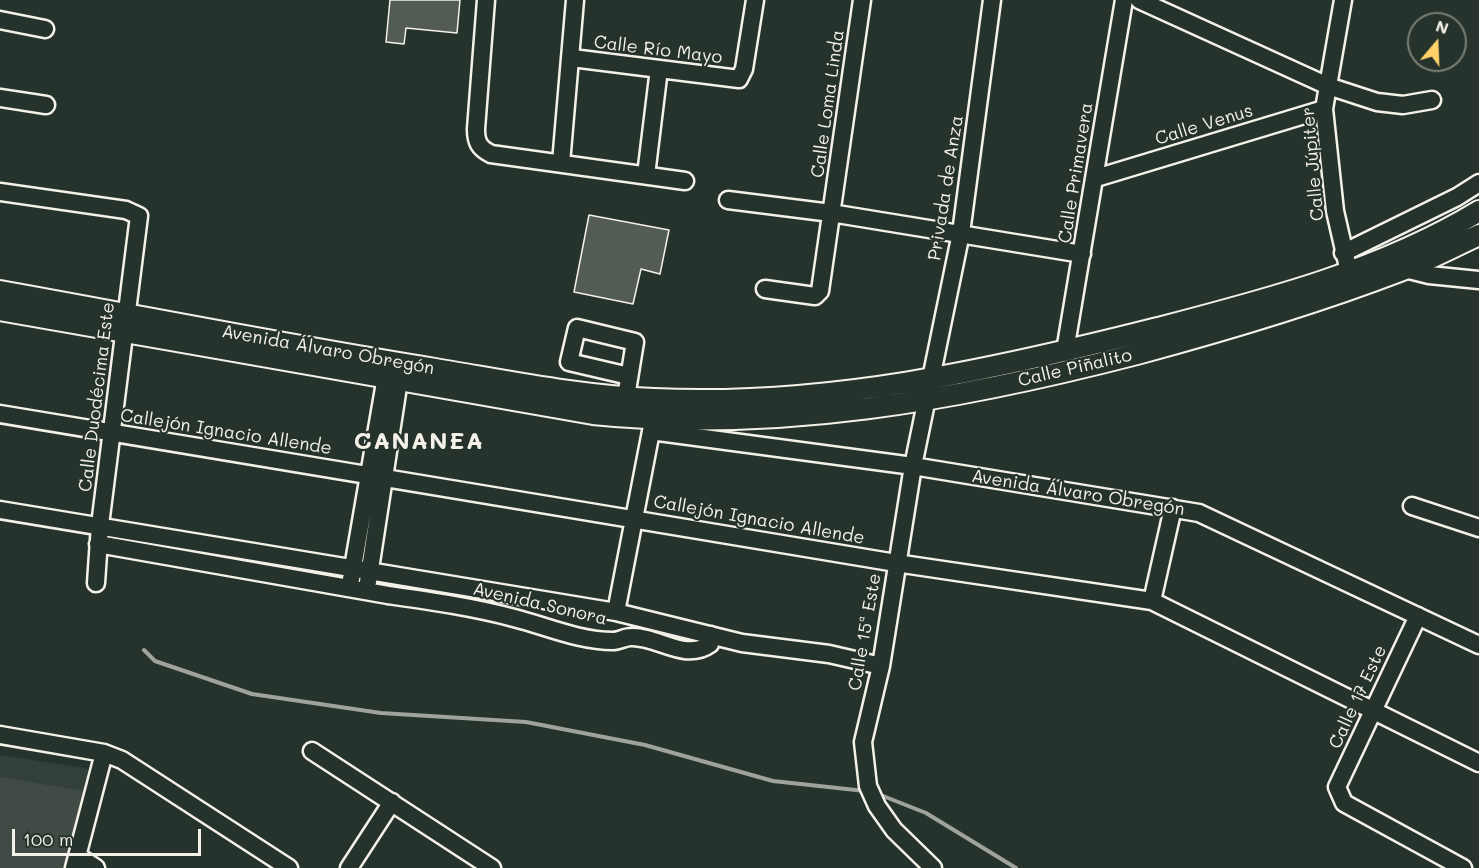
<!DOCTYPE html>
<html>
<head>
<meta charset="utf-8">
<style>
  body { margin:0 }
  #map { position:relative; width:1479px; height:868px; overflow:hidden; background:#26332d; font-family:Mali,sans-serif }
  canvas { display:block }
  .north { position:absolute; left:1407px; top:12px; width:60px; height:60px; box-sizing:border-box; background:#26332d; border:2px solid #787f78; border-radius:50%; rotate:19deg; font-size:16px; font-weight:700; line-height:24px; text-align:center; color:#f4f1e8 }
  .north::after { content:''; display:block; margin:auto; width:21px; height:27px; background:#ffd166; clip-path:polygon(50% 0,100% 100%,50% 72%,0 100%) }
  .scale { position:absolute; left:12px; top:829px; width:189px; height:27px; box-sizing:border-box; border:3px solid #f4f1e8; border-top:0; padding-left:8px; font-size:18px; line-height:21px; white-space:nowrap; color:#f4f1e8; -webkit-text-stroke:4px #26332d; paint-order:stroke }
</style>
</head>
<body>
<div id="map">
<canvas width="1479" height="868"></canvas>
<div class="north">N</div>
<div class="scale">100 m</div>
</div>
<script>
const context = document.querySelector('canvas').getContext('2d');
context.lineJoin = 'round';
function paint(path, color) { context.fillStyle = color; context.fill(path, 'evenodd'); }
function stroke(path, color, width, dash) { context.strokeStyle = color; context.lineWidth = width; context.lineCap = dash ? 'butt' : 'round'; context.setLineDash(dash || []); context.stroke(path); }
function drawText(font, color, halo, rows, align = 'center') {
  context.font = font + ' Mali,sans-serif'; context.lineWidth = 4.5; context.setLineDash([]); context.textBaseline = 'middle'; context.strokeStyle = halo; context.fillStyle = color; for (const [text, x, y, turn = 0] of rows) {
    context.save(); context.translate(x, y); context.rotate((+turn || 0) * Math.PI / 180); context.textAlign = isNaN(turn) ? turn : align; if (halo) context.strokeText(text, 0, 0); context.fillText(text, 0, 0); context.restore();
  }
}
paint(new Path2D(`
  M 0,755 L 90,769 L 89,792 L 0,868 Z`), '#333f39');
paint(new Path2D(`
  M 0,777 L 89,792 L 66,868 L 0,868 Z`), '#414b45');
stroke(new Path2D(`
  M 144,650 L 155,661 L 252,694 L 381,713 L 526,722 L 645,745 L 773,781 L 865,791
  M 878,794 L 926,813 L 1016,868`), '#9fa39b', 4);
const building = new Path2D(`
  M 390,0 L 460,0 L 457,33 L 406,28 L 404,44 L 386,42 Z
  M 589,215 L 669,230 L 660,274 L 641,269 L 633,304 L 574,292 Z`);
paint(building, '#525c55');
stroke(building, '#f4f1e8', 1.5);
const minor = new Path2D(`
  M 486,0 L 476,129 C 476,142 479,148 491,154 L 685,181
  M 1139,0 L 1328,86 L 1377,102 L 1403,105 L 1432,100
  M 1343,0 L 1324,109 L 1335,211 L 1352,285
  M 0,20 L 45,29
  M 572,58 L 739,79 L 744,69 L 755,0
  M 0,98 L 46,105
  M 561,163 L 575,0
  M 646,175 L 659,69
  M 1096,178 L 1324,109
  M 0,192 L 126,210 L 139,216 L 100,525 L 96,583
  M 728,200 L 831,213 L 1082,254
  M 1343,253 L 1457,197 L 1479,183
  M 1401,268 L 1429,275 L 1479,280
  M 765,289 L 815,296 L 820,291 L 862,0
  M 1065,351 L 1124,0
  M 626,397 L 635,342 L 577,328 L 569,362 L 629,376
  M 0,414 L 896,563 L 1152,601 L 1479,763
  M 651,431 L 913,466 L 1199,513 L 1479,645
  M 1412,506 L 1479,528
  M 0,510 L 616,612 L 742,643 L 829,654 L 881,666
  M 98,544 L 388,595 C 430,601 473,607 514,618 C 546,626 579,641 613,641 C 619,641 625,637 631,637 C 658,636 685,662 710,644 L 711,635
  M 351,579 L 388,365
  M 368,582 L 401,367
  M 1152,601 L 1173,508
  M 616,612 L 653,421
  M 1418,616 L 1337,787 L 1344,803 L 1463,868
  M 0,735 L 104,753 L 122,760 L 289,868
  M 312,751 L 492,868
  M 78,856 L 96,868
  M 74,868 L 104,753
  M 349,868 L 392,802
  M 933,868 L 894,830 L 877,806 L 868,786 L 863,742 L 881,666 L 913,466 L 961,233 L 992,0`);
const major = new Path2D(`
  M 0,291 C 145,317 290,346 435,369 C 508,381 580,396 654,399 C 826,407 992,370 1158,328 C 1266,300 1382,270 1479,211
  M 0,310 L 593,414 C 777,433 959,400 1137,354 C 1226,330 1314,304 1400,271 C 1427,261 1453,247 1479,235`);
stroke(minor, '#f4f1e8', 21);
stroke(major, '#f4f1e8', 24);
stroke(minor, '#26332d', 16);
stroke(major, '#26332d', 20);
drawText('18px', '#f4f1e8', '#26332d', [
  ["Calle Río Mayo",658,50,7],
  ["Calle Loma Linda",828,104,-82],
  ["Calle Venus",1204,125,-17],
  ["Calle Júpiter",1313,164,-95],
  ["Calle Primavera",1076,173,-81],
  ["Privada de Anza",946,188,-81],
  ["Avenida Álvaro Obregón",328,350,10],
  ["Calle Piñalito",1075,368,-13],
  ["Calle Duodécima Este",97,397,-83],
  ["Callejón Ignacio Allende",226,432,9],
  ["Avenida Álvaro Obregón",1078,493,9],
  ["Callejón Ignacio Allende",759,520,10],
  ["Avenida Sonora",540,604,13],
  ["Calle 15ª Este",865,632,-80],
  ["Calle 17 Este",1358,697,-65]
]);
context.letterSpacing = '1.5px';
drawText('bold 24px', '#f4f1e8', '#26332d', [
  ["CANANEA",419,442]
]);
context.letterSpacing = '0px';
</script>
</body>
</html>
